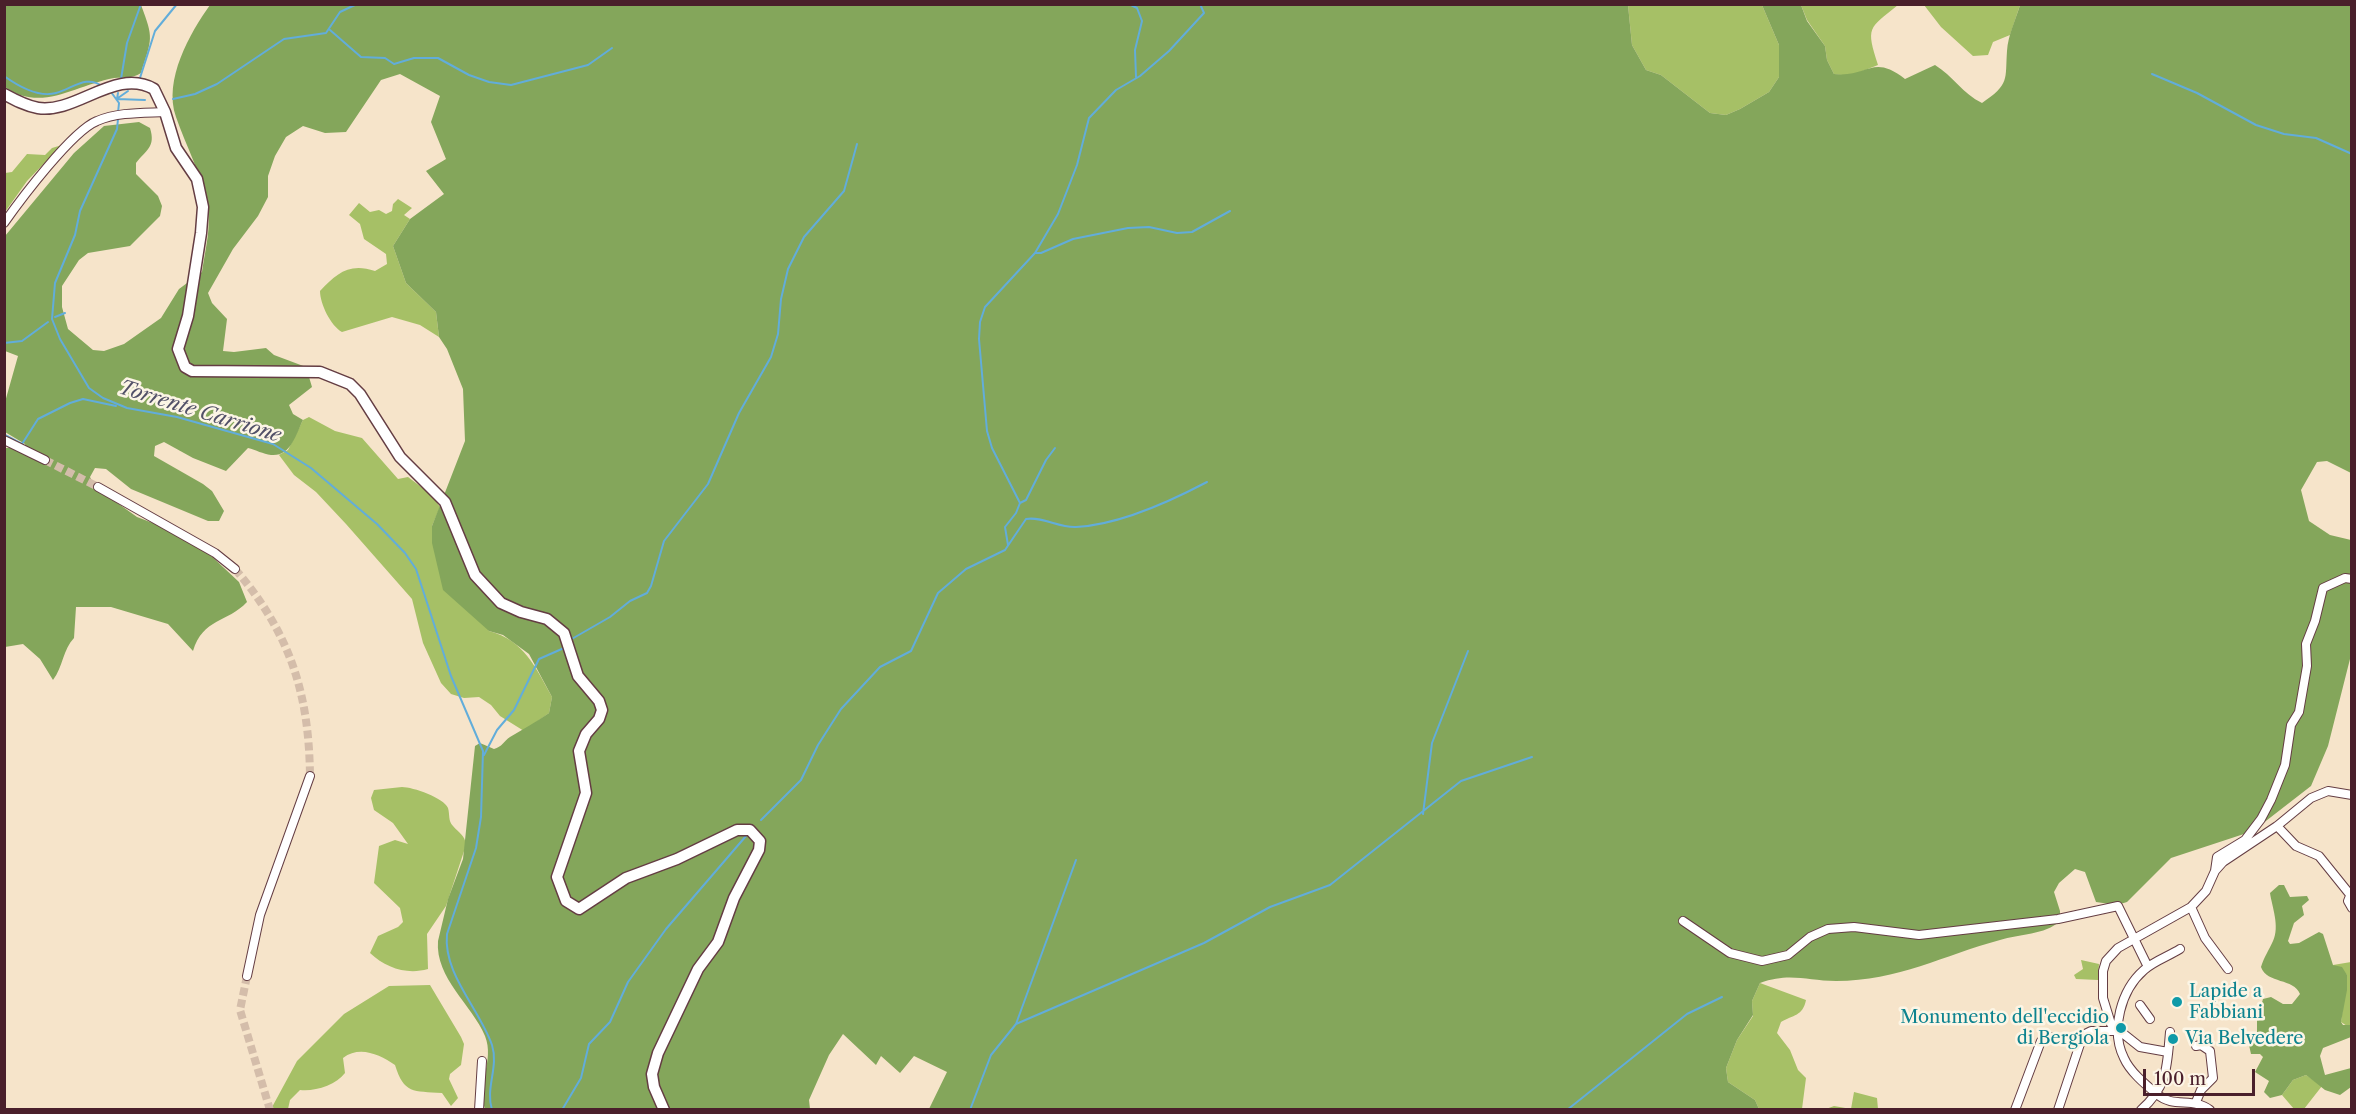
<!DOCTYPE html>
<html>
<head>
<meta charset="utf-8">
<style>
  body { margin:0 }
  #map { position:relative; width:2356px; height:1114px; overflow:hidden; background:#f6e4ca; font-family:"Libre Caslon Text",serif }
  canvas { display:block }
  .frame { position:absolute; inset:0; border:6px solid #4a1f2b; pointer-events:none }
  .scale { position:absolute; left:2143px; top:1069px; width:112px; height:27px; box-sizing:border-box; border:3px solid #4a1f2b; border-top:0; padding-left:8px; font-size:18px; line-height:21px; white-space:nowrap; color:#4a1f2b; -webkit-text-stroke:4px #fcf5e5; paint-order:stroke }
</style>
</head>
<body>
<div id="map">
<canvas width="2356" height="1114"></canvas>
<div class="frame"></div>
<div class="scale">100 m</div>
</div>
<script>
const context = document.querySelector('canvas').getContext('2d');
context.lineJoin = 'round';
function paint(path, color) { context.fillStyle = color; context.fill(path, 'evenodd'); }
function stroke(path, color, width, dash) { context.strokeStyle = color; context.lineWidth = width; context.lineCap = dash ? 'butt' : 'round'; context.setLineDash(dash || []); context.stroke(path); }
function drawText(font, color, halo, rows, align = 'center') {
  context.font = font + ' "Libre Caslon Text",serif'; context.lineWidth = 5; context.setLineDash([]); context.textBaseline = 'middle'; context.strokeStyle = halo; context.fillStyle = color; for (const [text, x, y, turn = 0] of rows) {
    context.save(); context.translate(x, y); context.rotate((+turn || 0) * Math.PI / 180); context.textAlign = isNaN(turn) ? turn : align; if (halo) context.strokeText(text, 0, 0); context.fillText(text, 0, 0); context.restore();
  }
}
paint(new Path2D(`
  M 1628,5 L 1762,5 L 1779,45 L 1779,77 L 1769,92 L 1740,109 L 1726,115 L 1710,113 L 1661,75 L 1646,70 L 1632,45 Z
  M 1801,5 L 1898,5 C 1868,29 1866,27 1878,65 L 1850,76 L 1834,74 L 1827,60 L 1825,46 L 1807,20 Z
  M 1924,5 L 2020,5 L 2010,35 L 1993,42 L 1988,55 L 1973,56 L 1941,27 Z
  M 62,145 L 27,181 L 5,212 L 5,173 L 12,172 L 27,154 L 45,155 L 52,148 Z
  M 398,199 L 412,208 L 404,215 L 410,219 L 393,246 L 406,283 L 436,312 L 439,337 L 420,325 L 392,317 L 342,332 C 331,326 320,304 320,291 C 336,274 349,262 375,271 L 387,264 L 386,254 L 364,239 L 360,224 L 349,215 L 359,203 L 370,212 L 379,210 L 386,214 L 392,211 L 393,204 Z
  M 309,417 L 335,431 L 362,438 L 398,479 L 408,477 L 432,495 L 440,507 L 432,526 L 489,631 C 524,640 536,668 552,697 L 549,713 L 524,731 L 500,716 L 491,705 L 479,697 L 464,698 L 451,694 L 441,683 L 423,643 L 412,599 L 346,524 L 316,492 L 294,475 L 279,455 L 288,450 L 303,420 Z
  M 402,787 C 413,787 444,798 448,808 C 450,815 448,821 453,826 C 459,833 465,835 466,845 L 446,906 L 427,934 L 428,969 C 407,975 386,968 370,953 L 378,936 L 398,927 L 403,922 L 400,908 L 374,883 L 379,846 L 395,840 L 408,844 L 393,823 L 374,810 L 371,798 L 374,790 Z
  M 2081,960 L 2099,964 L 2098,980 L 2076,979 L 2074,975 L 2083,969 Z
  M 2351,962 L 2351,1025 L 2347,1026 L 2341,1022 L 2347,975 L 2333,965 Z
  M 1760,983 L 1806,1000 C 1803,1016 1793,1015 1781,1022 L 1777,1033 L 1790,1050 L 1798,1070 L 1806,1078 L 1802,1109 L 1759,1109 L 1755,1100 L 1728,1082 L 1726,1068 L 1737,1040 L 1753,1016 L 1752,1001 Z
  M 430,985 L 461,1037 L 464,1044 L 461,1065 L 450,1074 L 449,1079 L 458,1098 L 451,1106 L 442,1093 C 413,1091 404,1094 395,1065 C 380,1055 360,1045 343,1058 L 345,1073 C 336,1085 314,1092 300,1090 L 290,1100 L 288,1109 L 271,1109 L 297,1061 L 344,1014 L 389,986 Z
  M 2306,1075 L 2322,1086 L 2304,1109 L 2294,1109 L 2282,1095 L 2293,1080 Z
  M 1854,1092 L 1877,1098 L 1878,1109 L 1826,1109 L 1834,1106 L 1851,1109 Z`), '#a6c066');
paint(new Path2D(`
  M 5,5 L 141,5 C 154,39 152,38 141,73 C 131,79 124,77 114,78 C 75,85 42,113 5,87 Z
  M 210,5 L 1628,5 L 1632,45 L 1646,70 L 1661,75 L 1710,113 L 1726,115 L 1740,109 L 1769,92 L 1779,77 L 1779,45 L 1762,5 L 1801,5 L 1807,21 L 1825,46 L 1827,60 L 1834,74 C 1868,78 1872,53 1905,79 L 1935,65 C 1953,76 1963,94 1982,103 C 2010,84 2005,80 2007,51 C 2008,35 2016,19 2020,5 L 2351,5 L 2351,473 L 2327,461 L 2317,462 L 2301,490 L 2309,521 L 2330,535 L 2351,540 L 2351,655 L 2328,746 L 2311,786 L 2253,831 L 2171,858 L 2127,902 L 2117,905 L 2096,902 L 2085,872 L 2075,869 L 2059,883 L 2054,892 L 2060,911 L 2060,921 C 2045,935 2019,934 2000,940 C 1944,955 1898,981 1836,981 C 1807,981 1790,972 1760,983 L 1752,1001 L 1753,1015 L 1737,1040 L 1726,1068 L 1728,1082 L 1755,1100 L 1759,1109 L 929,1109 L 947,1072 L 914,1056 L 900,1073 L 881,1056 L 876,1065 L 843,1034 L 829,1055 L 809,1100 L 810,1109 L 485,1109 C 476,1084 495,1061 485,1036 C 472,1005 435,978 438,941 L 448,899 L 463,859 L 475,746 L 480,743 L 494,749 C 502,747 504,741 510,737 C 523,729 536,722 549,713 L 552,697 L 529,654 L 503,635 L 489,631 L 443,590 L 432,543 L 432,526 L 465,441 L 463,389 L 447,349 L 439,337 L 436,312 L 406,283 L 393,246 L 410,219 L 444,194 L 426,171 L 446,159 L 431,122 L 440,96 L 400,74 L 381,80 L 346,132 L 325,133 L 303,126 L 286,137 L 275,156 L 268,176 L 268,197 L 258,216 L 233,249 L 208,293 L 212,303 L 227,319 L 223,351 L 234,352 L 266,348 L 274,355 L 306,367 L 312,387 L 289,405 L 293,414 L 303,420 C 296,434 291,457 271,455 C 263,454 256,450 248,448 L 226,471 L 193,458 L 164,442 L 155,446 L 154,456 L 203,484 L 212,491 L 224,511 L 219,521 L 208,521 L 131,489 L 106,469 L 95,468 L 90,477 L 95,487 L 137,517 L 179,533 L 207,552 L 239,582 L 247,602 C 227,623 203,618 193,651 L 168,624 L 111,607 L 76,607 L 74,638 C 63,649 63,667 53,680 L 40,659 L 23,644 L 5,647 L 5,448 L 26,448 L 25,444 L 5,432 L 5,402 L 18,356 L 5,351 L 5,236 L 74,153 L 104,126 L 139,122 L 150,128 C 156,147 146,150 136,163 L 136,174 L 158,196 L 162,206 L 160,216 L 130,246 L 88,253 L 79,260 L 62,286 L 62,307 L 68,329 L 93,350 L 104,351 L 124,344 L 161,318 L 179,289 L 202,272 C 205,249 212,227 207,204 C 201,173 186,146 176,117 C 163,80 190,33 210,5 Z
  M 2279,885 L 2284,885 L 2290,897 L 2307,896 L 2309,900 L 2302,906 L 2304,915 L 2294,923 L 2288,941 L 2290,944 L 2299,943 L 2319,932 L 2323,934 L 2333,965 L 2342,967 L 2347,975 L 2347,990 L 2341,1022 L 2343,1025 L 2351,1025 L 2351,1037 L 2323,1048 L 2320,1056 L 2325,1075 L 2351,1068 L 2351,1087 L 2340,1095 L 2325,1090 L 2306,1075 L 2293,1080 L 2282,1095 L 2270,1098 L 2264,1092 L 2269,1081 L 2255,1072 L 2263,1057 L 2260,1054 L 2251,1054 L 2249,1045 L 2257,1034 L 2257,1020 L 2263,999 L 2271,997 L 2283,1004 L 2292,1004 L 2300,994 C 2294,978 2267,984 2261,967 C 2264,957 2269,950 2273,941 C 2280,926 2272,907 2270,893 Z`), '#84a65b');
stroke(new Path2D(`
  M 1129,4 L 1137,8 L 1142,21 L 1135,50 L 1136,77
  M 330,30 L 361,57 L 385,58 L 394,64 L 414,58 L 438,58 L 469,75 L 489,82 L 511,85 L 588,65 L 612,48
  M 2152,74 L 2197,93 L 2256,125 L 2284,134 L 2316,138 L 2352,154
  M 4,76 C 18,86 38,98 56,93 C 74,88 86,74 104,87
  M 121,79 L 127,43 L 141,4
  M 139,81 L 155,31 L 177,4
  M 111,92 L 119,103 L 118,113
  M 118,98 L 128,91
  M 117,99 L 145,100
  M 117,99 L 118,93
  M 173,99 L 195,94 L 217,84 L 284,39 L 326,33 L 340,12 L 357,4
  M 118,119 L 117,129 L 80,211 L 75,235 L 55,283 L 52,319 L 60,339 L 89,388 L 103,398 L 127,408 L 177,417 L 273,444 L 311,468 L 377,524 L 405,553 L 416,569 L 451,676 L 483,751 L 481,817 L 476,848 L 447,934 C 443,974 479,1008 492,1045 C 499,1067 485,1088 492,1110
  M 1035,253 L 1041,253 L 1073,239 L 1128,228 L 1149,227 L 1177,233 L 1192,232 L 1230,211
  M 55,317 L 65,313
  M 4,343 L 22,341 L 48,322
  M 5,435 L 22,444 L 38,419 L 70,403 L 83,399 L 116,406
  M 1020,503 L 992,448 L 987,431 L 979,339 L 980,322 L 985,307 L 1035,253 L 1058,214 L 1077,165 L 1089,118 L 1116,90 L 1140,76 L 1169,51 L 1204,13 L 1200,4
  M 1008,545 L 1005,527 L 1016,513 L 1020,503 L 1026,500 L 1046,460 L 1055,448
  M 570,640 L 610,617 L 630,601 L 647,593 L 651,586 L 664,541 L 708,484 L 739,413 L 771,357 L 778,334 L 781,299 L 788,269 L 804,237 L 844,191 L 857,144
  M 484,755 L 497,730 L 514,710 L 539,659 L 564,648
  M 1423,814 L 1432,743 L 1468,651
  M 761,820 L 801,780 L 818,745 L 841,709 L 880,667 L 911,651 L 938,593 L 966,569 L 1005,550 L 1026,519 C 1042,516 1059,528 1076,527 C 1119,525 1169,502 1207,482
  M 1016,1024 L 1076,860
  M 562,1110 L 581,1078 L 589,1044 L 610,1022 L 628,982 L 666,929 L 746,836
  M 970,1110 L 991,1055 L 1016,1024 L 1204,943 L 1270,907 L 1330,885 L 1461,781 L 1532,757
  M 1567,1110 L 1687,1014 L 1722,997`), '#62adda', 2);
stroke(new Path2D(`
  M 45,460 L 98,487
  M 235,569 C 290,633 309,693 310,776
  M 247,976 L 240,1010 L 270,1110`), '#d4bdaa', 8, [8, 4]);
const minor = new Path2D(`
  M 4,223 C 21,199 72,131 97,121 C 118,112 142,113 165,112
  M 4,440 L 45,460
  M 98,487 L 215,553 L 235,569
  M 2277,826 L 2296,846 L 2319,856 L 2352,897
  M 2215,871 L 2217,857 L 2245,840 L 2261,819 L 2271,800 L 2285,765 L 2291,725 L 2299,712 L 2307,666 L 2306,644 L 2315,621 L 2323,588 L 2345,578 L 2352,579
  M 2350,896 L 2348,901 L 2352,908
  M 2191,907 L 2205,938 L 2228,969
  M 1683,921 L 1730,953 L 1762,961 L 1788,955 L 1810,937 L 1828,929 L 1854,927 L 1919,935 L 2058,919 L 2118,906 L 2148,967
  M 2180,949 C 2169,956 2154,961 2144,970 C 2121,990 2110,1030 2124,1058 C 2130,1072 2146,1085 2158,1095 C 2173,1108 2194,1097 2210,1110
  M 247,976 L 260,915 L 310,776
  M 2140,1005 L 2150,1019
  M 2196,1046 L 2201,1045 L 2210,1051 L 2213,1078 L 2201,1090 L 2196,1102
  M 2168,1052 L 2140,1047 L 2111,1024 L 2103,998 L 2103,971 L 2106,961 L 2118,948 L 2191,907 L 2206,891 L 2215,871 L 2223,862 L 2277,826 L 2311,798 L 2328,791 L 2352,795
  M 479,1110 L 482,1061
  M 2015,1110 L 2041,1041 L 2050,1037 L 2078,1044
  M 2058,1110 L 2083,1035 L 2091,1031 L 2117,1031
  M 2141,1110 C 2168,1086 2167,1066 2170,1032`);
const tertiary = new Path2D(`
  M 4,94 C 15,100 26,106 38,108 C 76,114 116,67 154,89 L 165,112 L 176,148 L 197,179 L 203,207 L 201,233 L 188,316 L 178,349 L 185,367 L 192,371 L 320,372 L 350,384 L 360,394 L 400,457 L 445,502 L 475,575 L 501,603 L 521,612 L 547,619 L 564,633 L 578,676 L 599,701 L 602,710 L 599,719 L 586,734 L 579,751 L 586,793 L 557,877 L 566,901 L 579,909 L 626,878 L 677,859 L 737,830 L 750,830 L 760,841 L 759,850 L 734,898 L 718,942 L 698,969 L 658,1053 L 652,1074 L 654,1087 L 664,1110`);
stroke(minor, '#643d43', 10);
stroke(tertiary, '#643d43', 13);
stroke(minor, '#fff', 8);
stroke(tertiary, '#fff', 10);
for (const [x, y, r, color] of [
  [2177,1002,6,"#0f9aa8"],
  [2121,1028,6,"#0f9aa8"],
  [2173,1039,6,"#0f9aa8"]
]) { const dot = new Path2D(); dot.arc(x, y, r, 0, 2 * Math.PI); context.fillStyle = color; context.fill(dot); stroke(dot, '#fcf5e5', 2); }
drawText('18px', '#0d838f', '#fcf5e5', [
  ["Lapide a",2189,992],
  ["Fabbiani",2189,1013],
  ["Monumento dell'eccidio",2109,1018,"right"],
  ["di Bergiola",2109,1039,"right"],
  ["Via Belvedere",2185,1039]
], 'left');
drawText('italic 20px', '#525168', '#fcf5e5', [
  ["Torrente Carrione",200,412,17]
]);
</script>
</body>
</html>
